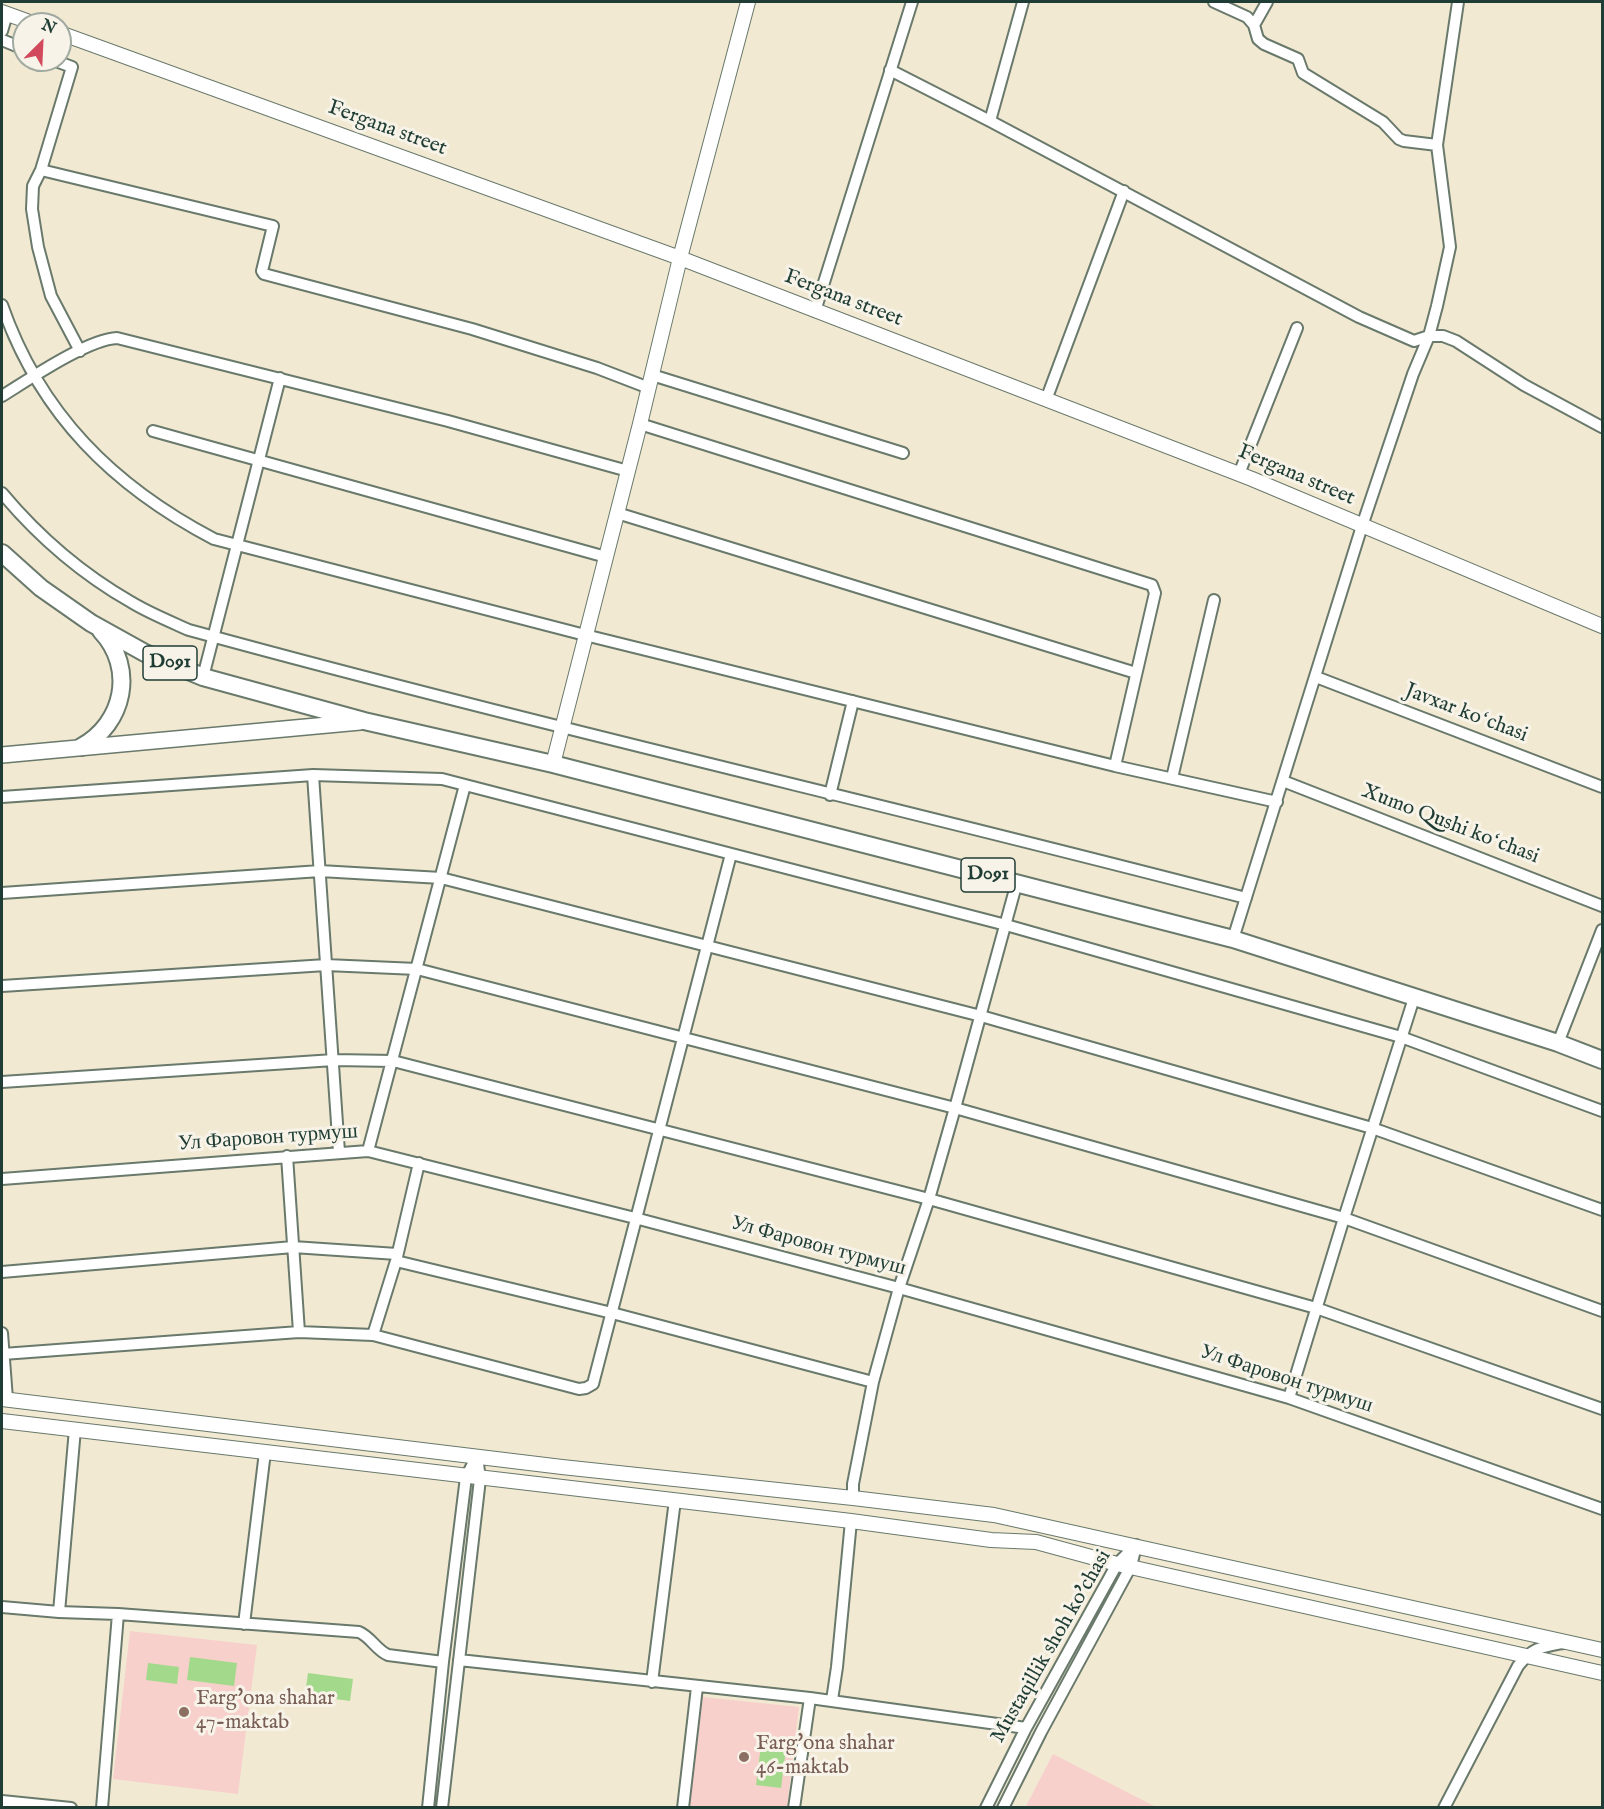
<!DOCTYPE html>
<html>
<head>
<meta charset="utf-8">
<style>
  body { margin:0 }
  #map { position:relative; width:1604px; height:1809px; overflow:hidden; background:#f2e9d2; font-family:"IM FELL English",serif }
  canvas { display:block }
  .frame { position:absolute; inset:0; border:3px solid #1f3d34; pointer-events:none }
  .north { position:absolute; left:12px; top:12px; width:60px; height:60px; box-sizing:border-box; background:#f7f3e8; border:2px solid #a1aaa0; border-radius:50%; rotate:24deg; font-size:16px; font-weight:700; line-height:24px; text-align:center; color:#1f3d34 }
  .north::after { content:''; display:block; margin:auto; width:21px; height:27px; background:#d1495b; clip-path:polygon(50% 0,100% 100%,50% 72%,0 100%) }
</style>
</head>
<body>
<div id="map">
<canvas width="1604" height="1809"></canvas>
<div class="frame"></div>
<div class="north">N</div>
</div>
<script>
const context = document.querySelector('canvas').getContext('2d');
context.lineJoin = 'round';
function paint(path, color) { context.fillStyle = color; context.fill(path, 'evenodd'); }
function stroke(path, color, width, dash) { context.strokeStyle = color; context.lineWidth = width; context.lineCap = dash ? 'butt' : 'round'; context.setLineDash(dash || []); context.stroke(path); }
function drawText(font, color, halo, rows, align = 'center') {
  context.font = font + ' "IM FELL English",serif'; context.lineWidth = 6; context.setLineDash([]); context.textBaseline = 'middle'; context.strokeStyle = halo; context.fillStyle = color; for (const [text, x, y, turn = 0] of rows) {
    context.save(); context.translate(x, y); context.rotate((+turn || 0) * Math.PI / 180); context.textAlign = isNaN(turn) ? turn : align; if (halo) context.strokeText(text, 0, 0); context.fillText(text, 0, 0); context.restore();
  }
}
paint(new Path2D(`
  M 130,1631 L 257,1645 L 238,1794 L 113,1779 Z
  M 703,1697 L 799,1707 L 787,1807 L 688,1808 Z
  M 1053,1754 L 1156,1807 L 1025,1808 Z`), '#f7d0cc');
paint(new Path2D(`
  M 190,1657 L 237,1663 L 234,1686 L 187,1680 Z
  M 148,1663 L 179,1667 L 177,1684 L 146,1680 Z
  M 308,1673 L 353,1679 L 350,1701 L 305,1695 Z
  M 762,1737 L 787,1741 L 781,1788 L 756,1785 Z`), '#a3d98a');
const minor = new Path2D(`
  M 1214,2 L 1247,17 L 1254,25 L 1258,39 L 1264,44 L 1298,59 L 1303,73 L 1383,122 L 1399,139 L 1404,141 L 1437,145
  M 1254,25 L 1267,2
  M 2,31 L 7,14
  M 2,40 L 24,49
  M 53,60 L 72,67 L 41,170 L 33,186 L 32,209 L 38,247 L 51,296 L 80,351
  M 890,70 L 990,121 L 1359,317 L 1414,341 L 1429,336 L 1443,336 L 1456,341 L 1524,385 L 1602,427
  M 990,121 L 1023,2
  M 41,170 L 273,226 L 262,271 L 264,274 L 472,329 L 597,368 L 649,388
  M 2,305 C 40,414 113,486 214,539 L 585,635 L 1115,766 L 1277,802
  M 815,311 L 912,2
  M 652,375 L 903,453
  M 2,396 C 28,380 88,339 117,338 L 448,421 L 628,471
  M 1046,400 L 1124,191
  M 640,424 L 1152,585 L 1155,593 L 1115,766
  M 153,431 L 606,557
  M 1239,474 L 1297,328
  M 2,493 C 38,536 82,574 131,602 C 149,613 169,621 189,630 C 539,726 894,806 1246,898
  M 617,513 L 1136,673
  M 203,677 L 280,378
  M 1316,677 L 1602,787
  M 313,775 L 339,1152
  M 1172,778 L 1214,600
  M 1283,781 L 1602,906
  M 830,795 L 853,701
  M 2,797 L 313,775 L 442,779 L 1006,925 L 1401,1037 L 1602,1111
  M 2,893 L 320,871 L 441,878 L 981,1016 L 1372,1128 L 1602,1210
  M 1233,939 L 1362,526 L 1413,374 L 1429,336 L 1437,306 L 1450,247 L 1437,145 L 1458,2
  M 2,986 L 326,965 L 417,969 L 955,1108 L 1344,1218 L 1602,1311
  M 1558,1043 L 1602,930
  M 2,1082 L 334,1060 L 393,1061 L 929,1199 L 1316,1308 L 1602,1409
  M 368,1151 L 465,785
  M 287,1156 L 299,1332
  M 2,1179 L 368,1151 L 635,1218 L 899,1288 L 1289,1398 L 1602,1509
  M 396,1261 L 612,1313 L 873,1382
  M 2,1272 L 293,1247 L 397,1254
  M 2,1333 L 7,1399
  M 373,1335 L 396,1261 L 419,1163
  M 3,1354 L 299,1332 L 373,1335 L 579,1389 L 586,1388 L 593,1384 L 731,854
  M 1289,1398 L 1344,1218 L 1414,998
  M 853,1498 L 853,1484 L 873,1382 L 899,1288 L 929,1199 L 955,1108 L 1017,882
  M 2,1607 L 59,1612 L 118,1614
  M 59,1612 L 75,1429
  M 244,1624 L 265,1452
  M 459,1660 L 810,1698
  M 652,1682 L 675,1500
  M 832,1700 L 837,1667 L 851,1521
  M 2,1801 L 71,1808
  M 102,1808 L 118,1614 L 359,1632 C 371,1637 376,1650 388,1655 L 443,1662
  M 428,1808 L 443,1662 L 466,1477 L 477,1456 L 480,1479 L 442,1808
  M 683,1808 L 697,1687
  M 794,1808 L 810,1698 L 1026,1728
  M 986,1808 L 1026,1728 L 1117,1564 L 1136,1545
  M 1003,1808 L 1041,1732 L 1131,1566 L 1136,1546
  M 1444,1808 L 1518,1666 C 1532,1648 1541,1647 1563,1643`);
const tertiary = new Path2D(`
  M 2,12 L 35,24
  M 60,33 L 680,258 L 1252,479 L 1602,626
  M 553,764 L 640,424 L 680,258 L 748,2
  M 2,1399 L 562,1467 L 853,1498 L 994,1515 L 1602,1650
  M 2,1421 L 851,1521 L 991,1540 L 1036,1542 L 1117,1564 L 1602,1673`);
const secondary = new Path2D(`
  M 2,755 L 360,722`);
const primary = new Path2D(`
  M 2,553 L 41,588 L 91,623 L 145,653 L 203,677 L 364,721 L 553,764 L 1233,939 L 1558,1043 L 1602,1060
  M 81,747 C 124,724 136,668 101,631`);
stroke(minor, '#69796b', 14);
stroke(tertiary, '#69796b', 16);
stroke(secondary, '#69796b', 18);
stroke(primary, '#69796b', 20);
stroke(minor, '#fff', 10);
stroke(tertiary, '#fff', 14);
stroke(secondary, '#fff', 15);
stroke(primary, '#fff', 16);
for (const [x, y, r, color] of [
  [184,1712,6,"#8d6e63"],
  [744,1757,6,"#8d6e63"]
]) { const dot = new Path2D(); dot.arc(x, y, r, 0, 2 * Math.PI); context.fillStyle = color; context.fill(dot); stroke(dot, '#f7f3e8', 2); }
for (const [x, y, w] of [
  [170,663,54],
  [988,875,54]
]) { const box = new Path2D(); box.roundRect(x - w / 2, y - 17, w, 34, 4.5); context.fillStyle = '#f7f3e8'; context.fill(box); stroke(box, '#1f3d34', 1.5); }
drawText('bold 20px', '#1f3d34', null, [
  ["D091",170,663],
  ["D091",988,875]
]);
drawText('21px', '#1f3d34', '#f7f3e8', [
  ["Fergana street",387,129,20],
  ["Fergana street",843,299,21],
  ["Fergana street",1296,476,23],
  ["Javxar koʻchasi",1466,714,21],
  ["Xumo Qushi koʻchasi",1450,825,21],
  ["Ул Фаровон турмуш",268,1139,-4],
  ["Ул Фаровон турмуш",818,1247,15],
  ["Ул Фаровон турмуш",1286,1380,18],
  ["Mustaqillik shoh ko'chasi",1052,1647,-60]
]);
drawText('21px', '#785e54', '#f7f3e8', [
  ["Farg'ona shahar",196,1700],
  ["47-maktab",196,1724],
  ["Farg'ona shahar",756,1745],
  ["46-maktab",756,1769]
], 'left');
</script>
</body>
</html>
